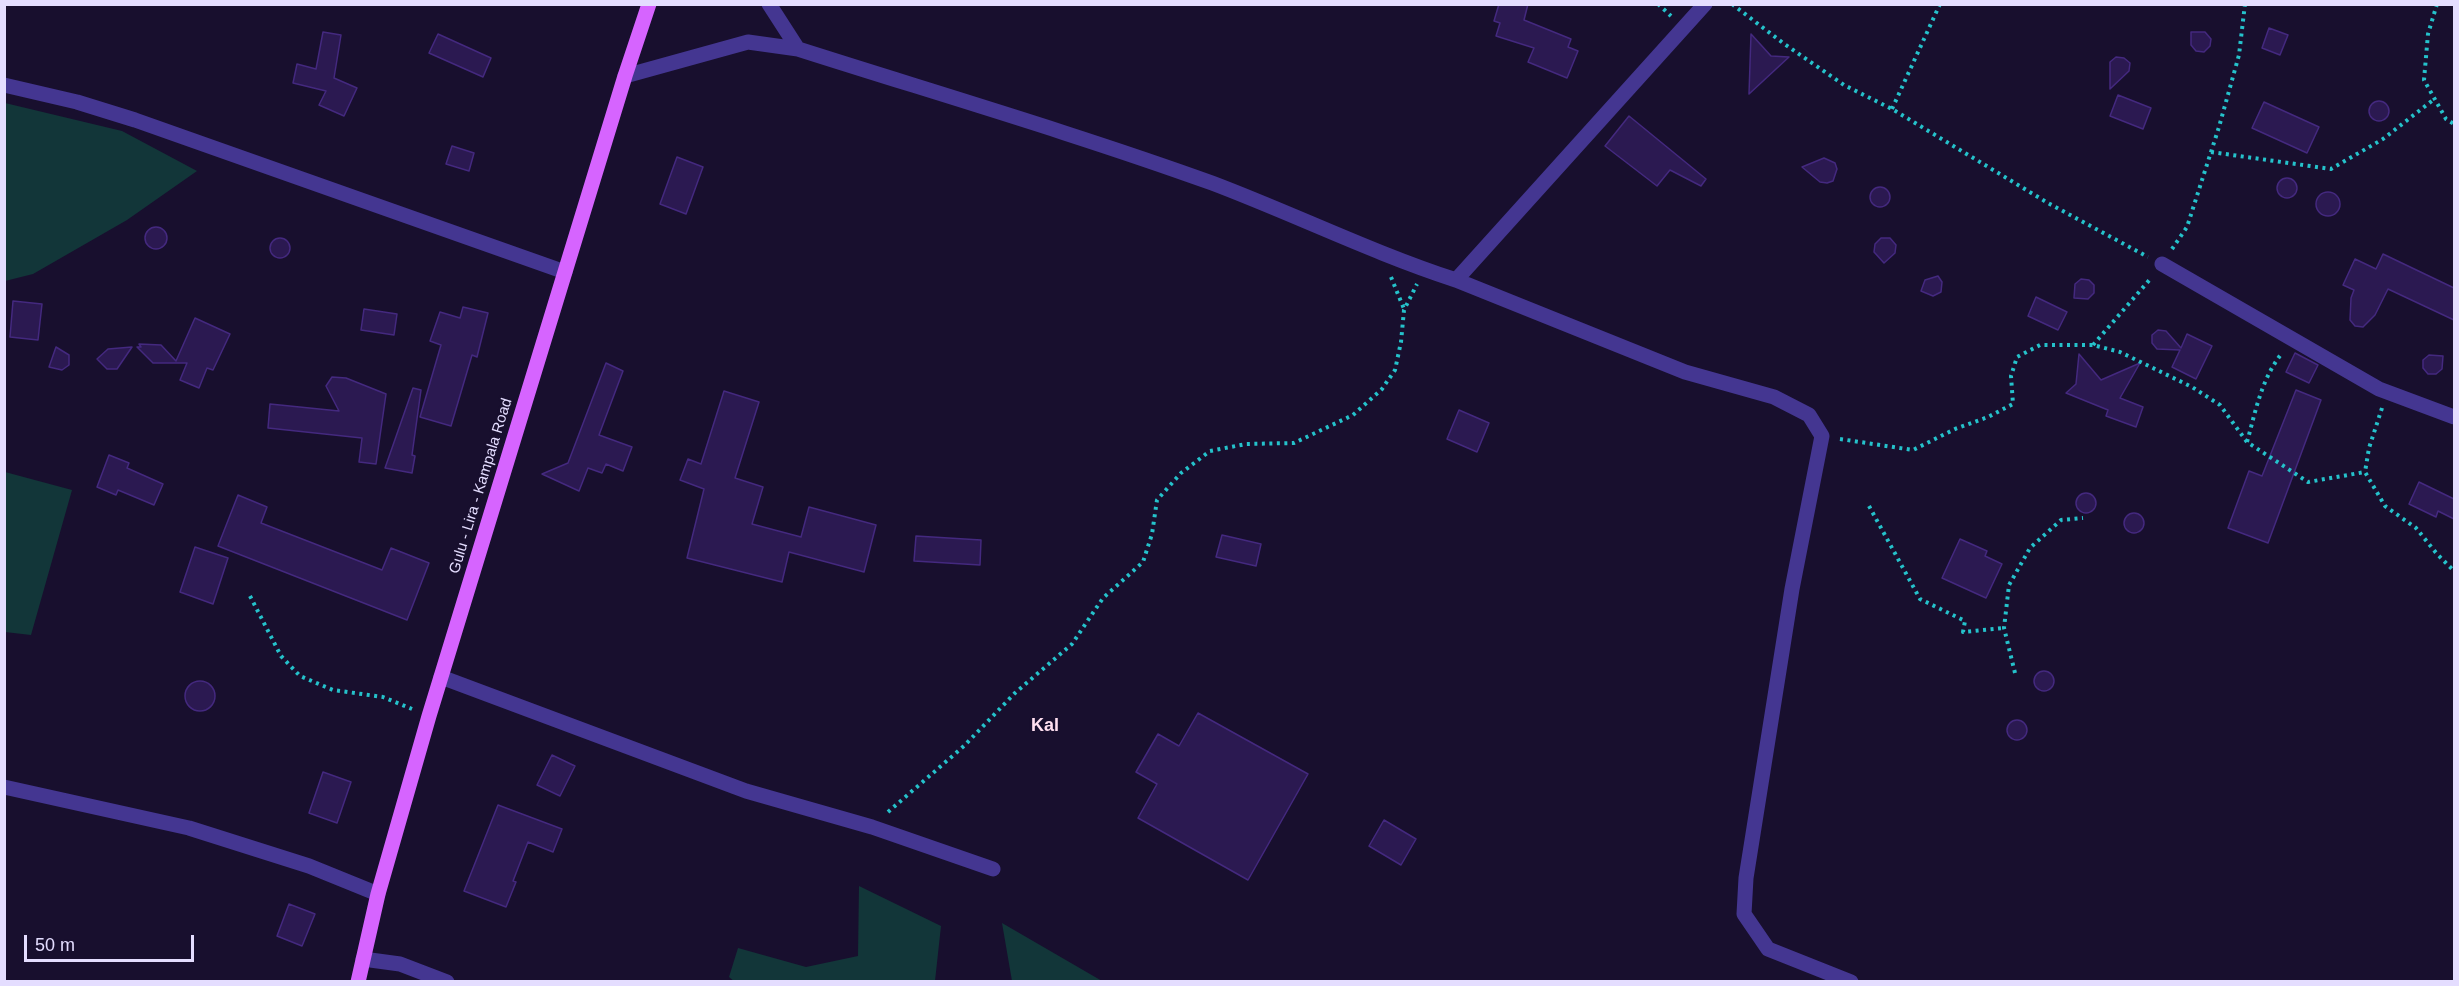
<!DOCTYPE html>
<html>
<head>
<meta charset="utf-8">
<style>
  body { margin:0 }
  #map { position:relative; width:2459px; height:986px; overflow:hidden; background:#180f2e; font-family:Arial,sans-serif }
  canvas { display:block }
  .frame { position:absolute; inset:0; border:6px solid #e4ddff; pointer-events:none }
  .scale { position:absolute; left:24px; top:935px; width:170px; height:27px; box-sizing:border-box; border:3px solid #e4ddff; border-top:0; padding-left:8px; font-size:18px; line-height:21px; white-space:nowrap; color:#e4ddff; -webkit-text-stroke:4px #180f2e; paint-order:stroke }
</style>
</head>
<body>
<div id="map">
<canvas width="2459" height="986"></canvas>
<div class="frame"></div>
<div class="scale">50 m</div>
</div>
<script>
const context = document.querySelector('canvas').getContext('2d');
context.lineJoin = 'round';
function paint(path, color) { context.fillStyle = color; context.fill(path, 'evenodd'); }
function stroke(path, color, width, dash) { context.strokeStyle = color; context.lineWidth = width; context.lineCap = dash ? 'butt' : 'round'; context.setLineDash(dash || []); context.stroke(path); }
function drawText(font, color, halo, rows, align = 'center') {
  context.font = font + ' Arial,sans-serif'; context.lineWidth = 4.5; context.setLineDash([]); context.textBaseline = 'middle'; context.strokeStyle = halo; context.fillStyle = color; for (const [text, x, y, turn = 0] of rows) {
    context.save(); context.translate(x, y); context.rotate((+turn || 0) * Math.PI / 180); context.textAlign = isNaN(turn) ? turn : align; if (halo) context.strokeText(text, 0, 0); context.fillText(text, 0, 0); context.restore();
  }
}
paint(new Path2D(`
  M 5,103 L 122,131 L 197,171 L 127,220 L 33,274 L 5,281 Z
  M 5,472 L 72,490 L 31,635 L 5,632 Z
  M 859,886 L 941,926 L 935,981 L 735,982 L 729,977 L 738,948 L 806,967 L 858,956 Z
  M 1002,923 L 1102,981 L 1012,981 Z`), '#123639');
const building = new Path2D(`
  M 1499,4 L 1528,4 L 1524,20 L 1571,39 L 1568,47 L 1578,51 L 1567,78 L 1528,62 L 1534,48 L 1496,36 L 1500,23 L 1494,21 Z
  M 2269,28 L 2288,35 L 2280,55 L 2262,48 Z
  M 323,32 L 341,35 L 334,78 L 357,88 L 344,116 L 319,105 L 326,91 L 293,83 L 297,64 L 316,69 Z
  M 2191,32 L 2205,32 L 2211,39 L 2210,46 L 2204,52 L 2196,51 L 2191,45 Z
  M 438,34 L 491,58 L 483,77 L 429,53 Z
  M 1751,34 L 1771,56 L 1789,57 L 1749,94 Z
  M 2116,57 L 2124,58 L 2130,63 L 2129,71 L 2110,89 L 2110,62 Z
  M 2118,95 L 2151,108 L 2143,129 L 2110,116 Z
  M2369 111a10 10 0 1 1 20 0a10 10 0 1 1-20 0Z
  M 2264,102 L 2319,127 L 2307,153 L 2252,128 Z
  M 1629,116 L 1706,179 L 1701,186 L 1670,170 L 1657,186 L 1605,146 Z
  M 452,146 L 474,153 L 469,171 L 446,164 Z
  M 677,157 L 703,167 L 686,214 L 660,204 Z
  M 1824,158 L 1835,163 L 1837,169 L 1833,181 L 1827,183 L 1820,182 L 1802,167 Z
  M2277 188a10 10 0 1 1 20 0a10 10 0 1 1-20 0Z
  M1870 197a10 10 0 1 1 20 0a10 10 0 1 1-20 0Z
  M2316 204a12 12 0 1 1 24 0a12 12 0 1 1-24 0Z
  M145 238a11 11 0 1 1 22 0a11 11 0 1 1-22 0Z
  M270 248a10 10 0 1 1 20 0a10 10 0 1 1-20 0Z
  M 1881,238 L 1890,238 L 1896,245 L 1895,253 L 1884,263 L 1874,252 L 1875,244 Z
  M 2383,254 L 2454,288 L 2454,320 L 2388,289 L 2375,315 L 2363,327 L 2355,326 L 2350,320 L 2351,298 L 2354,290 L 2343,285 L 2355,259 L 2376,269 Z
  M 1938,276 L 1942,282 L 1941,292 L 1933,296 L 1921,291 L 1925,280 Z
  M 2081,279 L 2089,280 L 2094,285 L 2094,293 L 2088,299 L 2074,298 L 2075,284 Z
  M 2036,297 L 2067,312 L 2058,330 L 2028,316 Z
  M 13,301 L 42,304 L 38,340 L 10,337 Z
  M 463,307 L 488,313 L 477,357 L 472,355 L 451,426 L 420,417 L 441,345 L 430,341 L 440,312 L 460,318 Z
  M 364,309 L 397,314 L 394,335 L 361,330 Z
  M 195,318 L 230,334 L 213,370 L 207,368 L 199,388 L 180,380 L 187,363 L 153,363 L 137,347 L 141,347 L 139,344 L 161,345 L 176,361 Z
  M 2158,330 L 2166,331 L 2181,348 L 2187,334 L 2212,346 L 2196,379 L 2172,367 L 2180,350 L 2157,349 L 2152,343 L 2152,335 Z
  M 56,347 L 69,355 L 69,365 L 62,370 L 49,367 Z
  M 132,347 L 117,369 L 107,369 L 97,359 L 108,349 Z
  M 2295,353 L 2318,365 L 2309,383 L 2286,372 Z
  M 2079,354 L 2101,380 L 2140,363 L 2120,398 L 2143,407 L 2136,427 L 2106,416 L 2108,410 L 2066,393 L 2076,384 Z
  M 2429,355 L 2443,356 L 2442,369 L 2436,374 L 2428,374 L 2423,368 L 2423,360 Z
  M 606,363 L 623,371 L 599,435 L 632,447 L 623,471 L 606,464 L 602,473 L 588,468 L 579,491 L 542,474 L 568,463 Z
  M 332,377 L 346,378 L 386,394 L 376,464 L 359,462 L 362,438 L 268,428 L 270,404 L 339,411 L 326,386 Z
  M 413,388 L 421,390 L 412,455 L 415,456 L 412,473 L 385,468 Z
  M 2296,390 L 2321,400 L 2268,543 L 2228,528 L 2249,471 L 2262,476 Z
  M 724,391 L 759,402 L 735,478 L 763,487 L 752,524 L 801,537 L 809,507 L 876,525 L 864,572 L 789,552 L 782,582 L 687,558 L 704,489 L 680,480 L 688,459 L 701,464 Z
  M 1459,410 L 1489,423 L 1477,452 L 1447,439 Z
  M 109,455 L 129,463 L 127,468 L 163,484 L 154,505 L 118,490 L 116,495 L 97,487 Z
  M 2419,482 L 2454,499 L 2454,519 L 2438,511 L 2436,517 L 2409,504 Z
  M2076 503a10 10 0 1 1 20 0a10 10 0 1 1-20 0Z
  M 238,495 L 267,507 L 261,523 L 382,570 L 391,548 L 429,563 L 407,620 L 218,546 Z
  M2124 523a10 10 0 1 1 20 0a10 10 0 1 1-20 0Z
  M 1222,535 L 1261,544 L 1256,566 L 1216,557 Z
  M 916,536 L 981,540 L 980,565 L 914,561 Z
  M 1960,539 L 1987,551 L 1985,556 L 2002,564 L 1986,598 L 1942,578 Z
  M 195,547 L 228,558 L 213,604 L 180,592 Z
  M2034 681a10 10 0 1 1 20 0a10 10 0 1 1-20 0Z
  M185 696a15 15 0 1 1 30 0a15 15 0 1 1-30 0Z
  M 1198,713 L 1308,774 L 1248,880 L 1138,818 L 1157,784 L 1136,772 L 1158,734 L 1179,746 Z
  M2007 730a10 10 0 1 1 20 0a10 10 0 1 1-20 0Z
  M 552,755 L 575,766 L 560,796 L 537,785 Z
  M 323,772 L 351,782 L 337,823 L 309,813 Z
  M 498,805 L 562,829 L 553,852 L 528,842 L 513,881 L 516,882 L 506,907 L 464,891 Z
  M 1384,820 L 1416,839 L 1401,865 L 1369,846 Z
  M 289,904 L 315,914 L 302,946 L 277,936 Z`);
paint(building, '#2b1951');
stroke(building, '#44297f', 1.5);
stroke(new Path2D(`
  M 1658,4 L 1671,16
  M 1732,4 L 1783,43 L 1844,85 L 1892,109 L 2048,203 L 2148,257
  M 2437,4 L 2428,34 L 2424,80 L 2446,119 L 2454,124
  M 1892,109 L 1940,4
  M 2211,152 L 2331,169 L 2383,139 L 2433,100
  M 2172,249 L 2187,227 L 2219,127 L 2239,55 L 2245,4
  M 1391,277 L 1404,309
  M 2093,345 L 2152,277
  M 2382,408 L 2369,448 L 2365,472 L 2385,506 L 2416,528 L 2437,554 L 2454,571
  M 1840,439 L 1913,450 L 1955,429 L 1988,417 L 2013,404 L 2011,376 L 2017,357 L 2040,345 L 2093,345 L 2120,352 L 2192,387 L 2220,405 L 2247,442 L 2308,482 L 2365,472
  M 2247,442 C 2256,410 2261,380 2282,353
  M 1869,506 L 1920,599 L 1965,621 L 1963,632 L 2004,628
  M 250,596 L 281,656 L 300,676 L 333,690 L 383,697 L 412,709
  M 2015,673 L 2004,628 L 2009,585 L 2030,548 L 2061,520 L 2083,518
  M 888,812 L 964,746 L 1015,693 L 1072,644 L 1103,598 L 1143,562 L 1152,534 L 1157,500 L 1181,473 L 1210,451 L 1246,444 L 1294,443 L 1353,415 L 1382,389 L 1395,370 L 1401,342 L 1404,310 L 1417,284`), '#25c2cb', 4, [3, 4.5]);
stroke(new Path2D(`
  M 769,4 L 798,49
  M 625,76 L 748,42 L 798,49 C 936,93 1076,134 1212,183 C 1294,214 1373,253 1456,280 L 1685,372 L 1774,397 L 1809,415 L 1822,436 L 1792,589 L 1746,878 L 1744,914 L 1768,949 L 1851,982
  M 4,85 L 77,102 L 135,120 L 565,272
  M 2162,264 L 2379,389 L 2454,417
  M 1456,280 L 1705,4
  M 441,677 L 746,791 L 872,827 L 993,869
  M 4,787 L 189,828 L 309,866 L 378,894
  M 363,959 L 400,964 L 447,982`), '#443691', 15);
stroke(new Path2D(`
  M 358,982 L 378,894 L 429,716 L 625,76 L 649,4`), '#d664ff', 15);
drawText('15px', '#e4ddff', '#180f2e', [
  ["Gulu - Lira - Kampala Road",481,486,-73]
]);
drawText('bold 18px', '#ffdff0', '#180f2e', [
  ["Kal",1045,726]
]);
</script>
</body>
</html>
